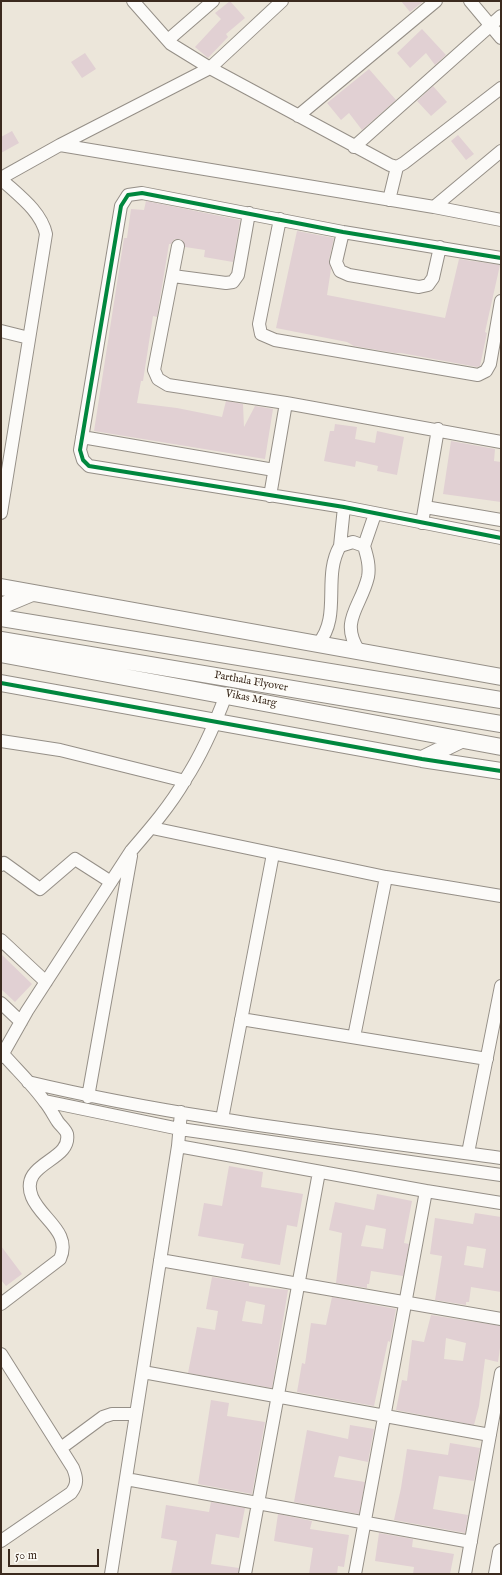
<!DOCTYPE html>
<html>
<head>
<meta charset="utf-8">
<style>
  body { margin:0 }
  #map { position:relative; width:502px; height:1575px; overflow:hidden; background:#ece6da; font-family:"IM FELL English",serif }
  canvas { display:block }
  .frame { position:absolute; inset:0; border:2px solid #3b2a1e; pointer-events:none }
  .scale { position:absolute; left:8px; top:1549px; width:91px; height:18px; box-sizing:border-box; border:2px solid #3b2a1e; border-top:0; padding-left:5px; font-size:12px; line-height:14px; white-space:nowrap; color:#3b2a1e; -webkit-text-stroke:3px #fdfcf7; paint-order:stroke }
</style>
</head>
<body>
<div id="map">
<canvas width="502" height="1575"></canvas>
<div class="frame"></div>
<div class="scale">50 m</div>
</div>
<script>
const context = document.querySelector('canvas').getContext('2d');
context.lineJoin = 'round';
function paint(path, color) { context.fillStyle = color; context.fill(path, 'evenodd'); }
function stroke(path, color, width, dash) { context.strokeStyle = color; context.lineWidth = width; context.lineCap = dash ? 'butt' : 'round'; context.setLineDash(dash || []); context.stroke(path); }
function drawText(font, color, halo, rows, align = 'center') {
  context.font = font + ' "IM FELL English",serif'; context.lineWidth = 3; context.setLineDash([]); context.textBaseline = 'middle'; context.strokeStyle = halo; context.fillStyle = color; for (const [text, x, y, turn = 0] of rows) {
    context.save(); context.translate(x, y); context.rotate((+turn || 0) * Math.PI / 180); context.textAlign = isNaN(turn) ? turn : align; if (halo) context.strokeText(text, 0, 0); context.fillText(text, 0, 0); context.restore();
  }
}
paint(new Path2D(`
  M 230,1 L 245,18 L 226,34 L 228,37 L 208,58 L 195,47 L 221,19 L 215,13 Z
  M 401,1 L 424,1 L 410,12 Z
  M 422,29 L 446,55 L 435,65 L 426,53 L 410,68 L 397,53 Z
  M 85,53 L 96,69 L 82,78 L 71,62 Z
  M 369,69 L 396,100 L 362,130 L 349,113 L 341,120 L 327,103 Z
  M 433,86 L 447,102 L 431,116 L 417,101 Z
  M 12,131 L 19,143 L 1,153 L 1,137 Z
  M 458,135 L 474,154 L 466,160 L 451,141 Z
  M 146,201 L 240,220 L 233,262 L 204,257 L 205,250 L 185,247 L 183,241 L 180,239 L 175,239 L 171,244 L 169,244 L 157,317 L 153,316 L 143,381 L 141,381 L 137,403 L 177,408 L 222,417 L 226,401 L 243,404 L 244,427 L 255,406 L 273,409 L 265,459 L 94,431 L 124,238 L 127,238 L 131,209 L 144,210 Z
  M 297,231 L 334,238 L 329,260 L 331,269 L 327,295 L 445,318 L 459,259 L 500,265 L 485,332 L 487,333 L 480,366 L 477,367 L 401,353 L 395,353 L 354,346 L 347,342 L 276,328 Z
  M 335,424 L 357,427 L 355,439 L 375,443 L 377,431 L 404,437 L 397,475 L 377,471 L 378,466 L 356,461 L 355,467 L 324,461 L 330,431 L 334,431 Z
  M 451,441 L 495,449 L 494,461 L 501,462 L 501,502 L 443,494 Z
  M 1,954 L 32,984 L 15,1002 L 1,989 Z
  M 229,1166 L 263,1172 L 261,1187 L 303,1194 L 297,1227 L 287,1225 L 280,1265 L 241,1258 L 244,1244 L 198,1236 L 204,1203 L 222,1206 Z
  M 377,1194 L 412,1201 L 404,1243 L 409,1244 L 403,1276 L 371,1271 L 369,1284 L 367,1284 L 367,1288 L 336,1283 L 342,1233 L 329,1230 L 335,1202 L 374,1210 ZM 366,1225 L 386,1229 L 383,1249 L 361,1246 Z
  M 475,1213 L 501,1217 L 501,1292 L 471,1287 L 469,1302 L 466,1302 L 466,1305 L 435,1300 L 442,1256 L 430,1254 L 435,1218 L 473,1224 ZM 467,1246 L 486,1249 L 483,1268 L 464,1265 Z
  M 1,1246 L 22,1274 L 6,1286 L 1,1280 Z
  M 212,1277 L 249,1283 L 249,1286 L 288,1290 L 272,1388 L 188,1373 L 197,1327 L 215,1330 L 218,1311 L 206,1309 ZM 246,1301 L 265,1305 L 262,1324 L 242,1321 Z
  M 332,1297 L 396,1309 L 390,1342 L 388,1341 L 374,1406 L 297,1392 L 302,1363 L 305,1364 L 311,1323 L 326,1325 Z
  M 431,1315 L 501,1326 L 501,1341 L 498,1362 L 485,1359 L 479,1406 L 474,1425 L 396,1410 L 402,1380 L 407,1381 L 412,1340 L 424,1342 ZM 446,1338 L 466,1343 L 463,1361 L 444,1359 Z
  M 211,1400 L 229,1403 L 227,1416 L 265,1422 L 252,1494 L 198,1484 Z
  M 350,1425 L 374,1429 L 368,1462 L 339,1456 L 334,1477 L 365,1482 L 359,1514 L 294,1502 L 307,1430 L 348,1439 Z
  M 450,1443 L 480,1448 L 474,1481 L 439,1476 L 433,1509 L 468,1515 L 465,1533 L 394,1520 L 401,1488 L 407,1449 L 448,1455 Z
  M 211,1502 L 245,1508 L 239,1538 L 216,1534 L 211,1564 L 239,1568 L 238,1574 L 171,1574 L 177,1541 L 161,1538 L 166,1505 L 209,1512 Z
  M 278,1514 L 312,1521 L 310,1529 L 349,1535 L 344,1567 L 338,1566 L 337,1574 L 309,1574 L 313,1548 L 274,1541 Z
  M 379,1533 L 413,1539 L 412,1547 L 454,1554 L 450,1574 L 413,1574 L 414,1567 L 375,1561 Z`), '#e1d0d3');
const street = new Path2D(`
  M 133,1 L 171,44 L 210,68 L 390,165 L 397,167 L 404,163 L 501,88
  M 470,1 L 501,38
  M 168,40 L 213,1
  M 298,116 L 436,1
  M 60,145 L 434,207 L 501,220
  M 354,147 L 501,16
  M 1,178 L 60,145 L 210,68 L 282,1
  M 1,179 C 18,195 41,211 46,234 L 1,513
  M 389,200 L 397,167
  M 434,207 L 501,151
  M 280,219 L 259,324 L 261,334 L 275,340 L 478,375 L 486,371 L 490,364 L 501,301
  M 343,232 L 336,262 L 340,271 L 349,275 L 419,287 L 428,285 L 433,278 L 440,247
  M 178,246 L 154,370 L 158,379 L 168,385 L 286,403 L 270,496
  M 501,258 L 343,232 L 142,193 L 128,195 L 121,206 L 80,450 L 83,460 L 89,466 L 344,507 L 501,538
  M 173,276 L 226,283 L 233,282 L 238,275 L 249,213
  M 1,331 L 29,338
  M 286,403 L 501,442
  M 82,437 L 274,470
  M 425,507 L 501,520
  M 422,523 L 438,429
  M 340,546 L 344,507
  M 364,546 L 375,514
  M 318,644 C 342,616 322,577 340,546 L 353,542 L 364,546 C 367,556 370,566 368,577 C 361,607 339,621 359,651
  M 1,741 L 60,750 L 185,781
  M 152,828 L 386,877 L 501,896
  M 1,865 L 4,863 L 40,889 L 75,859 L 111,882
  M 1,940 L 46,982
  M 1,1003 L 21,1022
  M 241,1019 L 487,1059
  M 354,1037 L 386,877
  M 1,1057 L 27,1011 L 131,851 C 150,829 170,806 185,780 C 202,754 215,724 226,695
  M 28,1082 C 183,1119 343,1136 501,1158
  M 88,1097 L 131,856
  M 45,1101 L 180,1129 L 501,1175
  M 222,1119 L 273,854
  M 178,1146 L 426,1191 L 501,1203
  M 468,1153 L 501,986
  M 160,1260 L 501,1319
  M 1,1304 L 60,1259 C 72,1232 41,1219 32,1197 C 18,1162 72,1162 67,1134 C 66,1130 61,1126 58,1122 C 54,1116 50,1108 45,1102 C 33,1085 17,1070 3,1054
  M 1,1354 L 73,1468 C 77,1478 78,1484 71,1493 L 1,1541
  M 143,1372 L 490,1435
  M 61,1448 L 103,1417 L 112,1414 L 136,1414
  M 126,1479 L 471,1542
  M 111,1574 L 178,1146 L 181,1112
  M 245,1574 L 319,1172
  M 355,1574 L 426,1191
  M 465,1574 L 501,1373`);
const secondary = new Path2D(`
  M 1,587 L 501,677
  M 1,606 L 32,593
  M 1,618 L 501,700
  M 1,640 L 501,724
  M 1,654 L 501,747
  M 1,683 L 422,759 L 501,771
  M 422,759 L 461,740
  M 497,1574 L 501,1552`);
stroke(street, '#958f87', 14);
stroke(secondary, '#958f87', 18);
stroke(street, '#fcfbf9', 12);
stroke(secondary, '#fcfbf9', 16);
stroke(new Path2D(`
  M 501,258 L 343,232 L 142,193 L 128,195 L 121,206 L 80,450 L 83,460 L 89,466 L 344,507 L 501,538
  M 1,683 L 422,759 L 501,771`), '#00873e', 4);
drawText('11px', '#3b2a1e', '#fdfcf7', [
  ["Parthala Flyover",251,682,10],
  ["Vikas Marg",251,699,11]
]);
</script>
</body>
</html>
